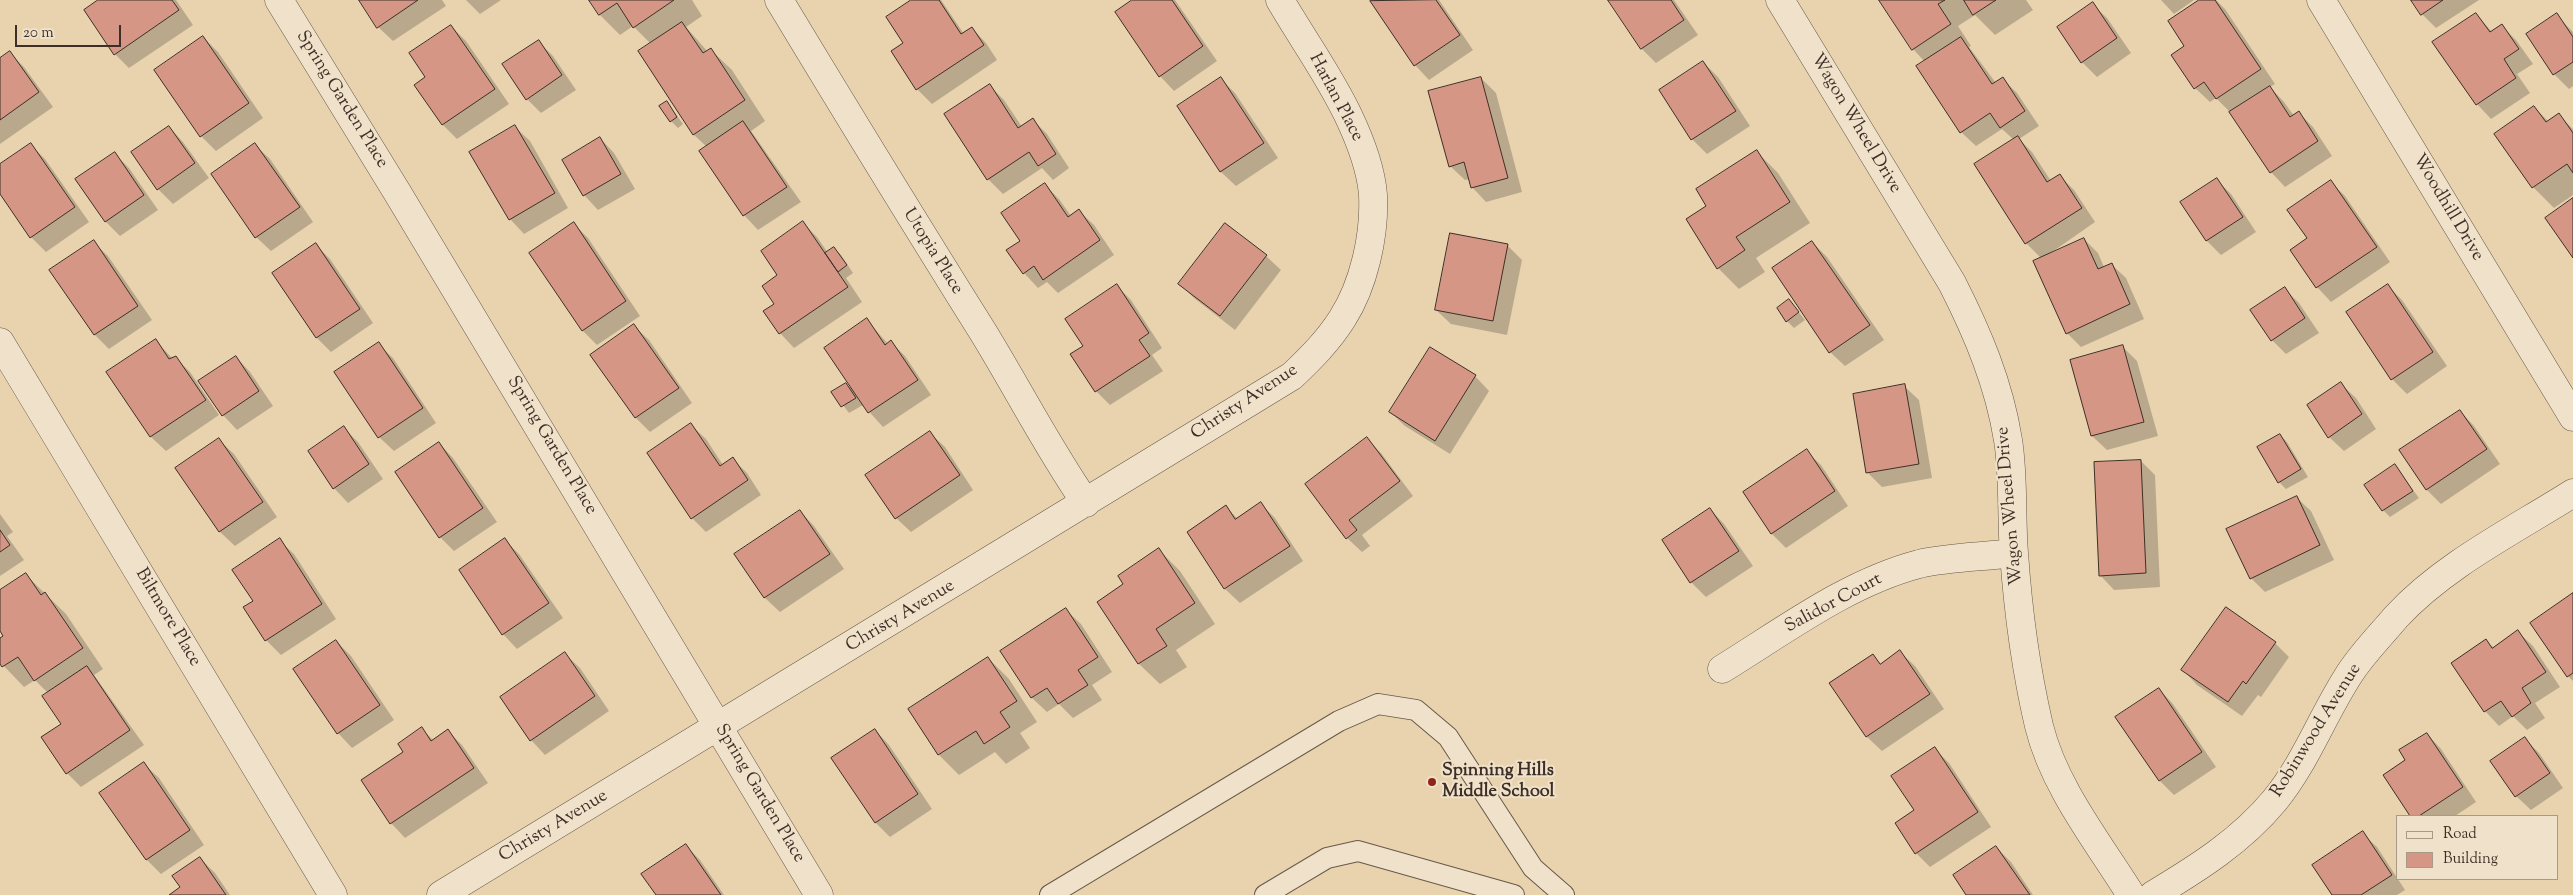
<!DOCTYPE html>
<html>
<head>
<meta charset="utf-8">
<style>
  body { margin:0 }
  #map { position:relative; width:2573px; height:895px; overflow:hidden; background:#e8d3ae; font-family:"Sorts Mill Goudy",serif }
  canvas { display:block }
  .legend { position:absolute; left:2396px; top:815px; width:162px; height:65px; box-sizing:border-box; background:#f0e2ca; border:1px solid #a89a89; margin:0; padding:6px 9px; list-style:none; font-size:15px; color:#3d2f27 }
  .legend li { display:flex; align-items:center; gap:10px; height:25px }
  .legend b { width:25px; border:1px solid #a89a89 }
  .scale { position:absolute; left:15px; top:25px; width:106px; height:22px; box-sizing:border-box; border:2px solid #3d2f27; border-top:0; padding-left:6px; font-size:15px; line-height:18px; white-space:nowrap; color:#3d2f27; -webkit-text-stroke:4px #f0e2ca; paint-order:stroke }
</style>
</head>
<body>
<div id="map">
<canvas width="2573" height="895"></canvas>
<ul class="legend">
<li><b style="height:6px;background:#f0e2ca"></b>Road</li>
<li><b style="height:14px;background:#d69686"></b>Building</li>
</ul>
<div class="scale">20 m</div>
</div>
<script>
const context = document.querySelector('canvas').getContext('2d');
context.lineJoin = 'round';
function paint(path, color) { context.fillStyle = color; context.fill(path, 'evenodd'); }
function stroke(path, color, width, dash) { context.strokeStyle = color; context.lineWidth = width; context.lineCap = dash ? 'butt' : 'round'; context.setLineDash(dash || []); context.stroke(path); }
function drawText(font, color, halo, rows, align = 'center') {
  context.font = font + ' "Sorts Mill Goudy",serif'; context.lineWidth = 4; context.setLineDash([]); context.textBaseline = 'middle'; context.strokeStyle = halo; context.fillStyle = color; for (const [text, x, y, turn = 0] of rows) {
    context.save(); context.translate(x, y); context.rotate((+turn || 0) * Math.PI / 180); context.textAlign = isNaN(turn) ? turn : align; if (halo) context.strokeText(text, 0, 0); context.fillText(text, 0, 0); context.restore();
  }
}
paint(new Path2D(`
  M 100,0 L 176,0 L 193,25 L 129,68 L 115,54 Z
  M 360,0 L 442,0 L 446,6 L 393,41 L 378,27 Z
  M 466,0 L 501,0 L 480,14 Z
  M 590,0 L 692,0 L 702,16 L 686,27 L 708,52 L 711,50 L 732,70 L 765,121 L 751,131 L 801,202 L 758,230 L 744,215 L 707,147 L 693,134 L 651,44 L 633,26 L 620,35 L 600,15 Z
  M 913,0 L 941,0 L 964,34 L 972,28 L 986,43 L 997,60 L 932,104 L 917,89 L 892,51 L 905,44 Z
  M 1135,0 L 1175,0 L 1217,61 L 1174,91 L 1160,76 Z
  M 1374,0 L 1439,0 L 1473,50 L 1429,80 L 1415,65 L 1372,1 Z
  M 1609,0 L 1674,0 L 1698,35 L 1656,63 L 1642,49 Z
  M 1880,0 L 2026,0 L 2033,10 L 1995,35 L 1975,15 L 1958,26 L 1971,46 L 1969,47 L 1996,83 L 2003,79 L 2017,93 L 2039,126 L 2019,139 L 2032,152 L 2051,181 L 2060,176 L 2074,190 L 2095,222 L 2045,257 L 2084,239 L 2098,253 L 2104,267 L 2111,264 L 2126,278 L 2144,319 L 2081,347 L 2067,333 L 2041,258 L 2026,243 L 2014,140 L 2002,129 L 1976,146 L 1961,132 L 1925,62 L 1913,49 Z
  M 2161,0 L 2194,0 L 2174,14 Z
  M 2201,0 L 2216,0 L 2225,9 L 2275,84 L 2270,87 L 2284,102 L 2294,116 L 2299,113 L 2313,127 L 2332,156 L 2285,187 L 2271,172 L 2231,113 L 2216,98 L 2210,102 L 2195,88 L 2186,46 Z
  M 2412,0 L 2479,0 L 2436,28 L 2422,14 Z
  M 2092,4 L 2107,18 L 2131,53 L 2097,77 L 2082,62 L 2059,27 Z
  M 2476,14 L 2492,32 L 2502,26 L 2516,40 L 2533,64 L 2517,74 L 2530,93 L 2491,119 L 2477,104 Z
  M 2556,15 L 2573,32 L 2573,86 L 2569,89 L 2554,74 L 2528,34 Z
  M 451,26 L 466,41 L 509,104 L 457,139 L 442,124 L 427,78 Z
  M 203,37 L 218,52 L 263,118 L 216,151 L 201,136 L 156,70 Z
  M 539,42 L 553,56 L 576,90 L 541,113 L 527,99 Z
  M 10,53 L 24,67 L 53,107 L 0,144 L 0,59 Z
  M 1703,62 L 1718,77 L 1750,126 L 1707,154 L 1692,139 L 1661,90 Z
  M 1481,78 L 1496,93 L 1522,192 L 1486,202 L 1472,187 L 1470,179 L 1465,180 L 1450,166 Z
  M 1221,79 L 1235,93 L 1278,158 L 1236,186 L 1221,172 L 1179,106 Z
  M 990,86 L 1004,100 L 1022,127 L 1032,119 L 1047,134 L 1069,168 L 1053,180 L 1042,168 L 1003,194 L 988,179 Z
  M 667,102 L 683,124 L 678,128 L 671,121 Z
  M 2534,107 L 2549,122 L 2559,115 L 2573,129 L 2573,195 L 2554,208 L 2533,187 L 2496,134 Z
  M 169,127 L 183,142 L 209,178 L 173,204 L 158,189 L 132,152 Z
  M 515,127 L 530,141 L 568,208 L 524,234 L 510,219 Z
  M 600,138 L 614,153 L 635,189 L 598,210 L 584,195 Z
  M 31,145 L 45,159 L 89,222 L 46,252 L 31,237 L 0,192 L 0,166 Z
  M 255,145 L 270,159 L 313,222 L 271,251 L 256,237 Z
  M 1757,152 L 1778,173 L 1810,223 L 1756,258 L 1765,272 L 1739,289 L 1718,268 L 1708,206 Z
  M 115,154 L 129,168 L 158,210 L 120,236 L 105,221 Z
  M 2217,180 L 2231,194 L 2256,232 L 2221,255 L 2207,241 L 2182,203 Z
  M 2331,182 L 2345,196 L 2390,262 L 2331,302 L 2317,287 L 2291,250 L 2308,239 Z
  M 1045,185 L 1059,199 L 1071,216 L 1079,211 L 1094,225 L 1114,255 L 1058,293 L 1047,282 L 1038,288 L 1024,273 L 1008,250 L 1021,241 Z
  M 803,223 L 817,237 L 828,253 L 834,248 L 841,255 L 853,273 L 846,278 L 862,302 L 794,348 L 780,333 L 776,305 L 779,275 Z
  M 574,224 L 588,238 L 640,316 L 597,345 L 582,330 Z
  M 1225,224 L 1266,256 L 1281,270 L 1235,330 L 1194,298 L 1179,283 Z
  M 93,242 L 108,256 L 152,320 L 109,349 L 95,335 L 51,270 Z
  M 1812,242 L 1827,257 L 1884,340 L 1845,366 L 1830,352 Z
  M 316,245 L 330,259 L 373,323 L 331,352 L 317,338 Z
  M 1507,245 L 1522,260 L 1507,335 L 1451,324 L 1436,310 Z
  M 2387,285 L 2402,300 L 2447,366 L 2407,394 L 2392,379 L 2347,312 Z
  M 1117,286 L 1131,300 L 1162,348 L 1152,355 L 1163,371 L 1110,405 L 1096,391 L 1085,346 Z
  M 2285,289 L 2299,303 L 2319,333 L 2286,354 L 2272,340 Z
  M 1789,300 L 1805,320 L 1794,328 L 1787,321 Z
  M 867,320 L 888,344 L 891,342 L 905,356 L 931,395 L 883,427 L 863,405 L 849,413 L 833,392 L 846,384 L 854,391 Z
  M 634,326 L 649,340 L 692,403 L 650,432 L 636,418 L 592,355 Z
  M 155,340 L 173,359 L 175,357 L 190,372 L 219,415 L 166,451 L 151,437 L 108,372 Z
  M 378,344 L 393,358 L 436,423 L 394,451 L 379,437 Z
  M 2123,347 L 2137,361 L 2158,436 L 2107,450 L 2092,436 L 2072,361 Z
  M 236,357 L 250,372 L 273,406 L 237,430 L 223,415 Z
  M 1475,376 L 1489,391 L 1450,454 L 1405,426 L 1390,412 Z
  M 2341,384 L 2356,398 L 2376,429 L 2344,451 L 2329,437 Z
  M 1904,386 L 1919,400 L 1932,478 L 1882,487 L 1867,472 Z
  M 2460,411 L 2474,426 L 2500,464 L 2441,504 L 2426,489 Z
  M 691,425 L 706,439 L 723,465 L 733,459 L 747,473 L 761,495 L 706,532 L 692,518 Z
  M 344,428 L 358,442 L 383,479 L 348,503 L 334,488 Z
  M 930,433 L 945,447 L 973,490 L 911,532 L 896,518 Z
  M 2280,435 L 2287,442 L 2308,477 L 2286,489 L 2279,482 Z
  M 1367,439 L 1381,453 L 1413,496 L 1362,535 L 1370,546 L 1362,552 L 1347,538 L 1306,485 Z
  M 219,440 L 234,454 L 277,517 L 235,546 L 220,532 L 177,469 Z
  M 439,443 L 453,458 L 497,522 L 454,551 L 440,537 Z
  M 1806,451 L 1821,465 L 1848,506 L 1786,548 L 1772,534 Z
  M 2141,461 L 2155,475 L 2160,587 L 2114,590 L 2100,575 Z
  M 2395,466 L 2419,498 L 2390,517 L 2383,510 Z
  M 2296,497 L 2311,511 L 2334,560 L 2265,592 L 2251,578 Z
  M 1261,504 L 1275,518 L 1303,561 L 1240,603 L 1225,589 L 1188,532 L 1226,507 L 1238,519 Z
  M 1710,509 L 1724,524 L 1753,566 L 1706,597 L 1691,582 L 1663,540 Z
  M 800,511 L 814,526 L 844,569 L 780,612 L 765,598 L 736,554 Z
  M 0,514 L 13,532 L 7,536 L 24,560 L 0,576 Z
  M 279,540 L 294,554 L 336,619 L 281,655 L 266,640 L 245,607 L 254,601 Z
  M 505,540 L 519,554 L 563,618 L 517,649 L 503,634 L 460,570 Z
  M 1159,550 L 1180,571 L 1215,624 L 1176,650 L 1187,667 L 1160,684 L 1139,664 L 1098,602 L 1125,585 Z
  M 25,574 L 66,614 L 103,669 L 94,675 L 144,745 L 81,787 L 67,773 L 62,724 L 48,693 L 35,680 L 24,687 L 0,662 L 0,640 L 5,636 L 0,629 L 0,591 Z
  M 2573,595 L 2573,681 L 2568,676 Z
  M 1066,610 L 1081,624 L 1112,672 L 1092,685 L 1102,700 L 1073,718 L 1059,704 L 1047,712 L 1032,698 L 1002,652 Z
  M 2518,632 L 2533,646 L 2560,687 L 2535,703 L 2545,718 L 2527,730 L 2513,716 L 2499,726 L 2485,711 L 2453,664 L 2486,641 L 2494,648 Z
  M 336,641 L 351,656 L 394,720 L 352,748 L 338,733 Z
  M 2275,643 L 2289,657 L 2261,697 L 2258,695 L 2242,716 L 2197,685 L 2183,670 Z
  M 1900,652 L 1915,666 L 1944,709 L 1882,751 L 1867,737 L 1831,684 L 1873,656 L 1882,665 Z
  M 565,654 L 580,668 L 609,711 L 545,755 L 531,740 Z
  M 988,658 L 1009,679 L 1037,722 L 1020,733 L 1030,748 L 1006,764 L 995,752 L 959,775 L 939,755 Z
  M 2159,689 L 2173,704 L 2216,767 L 2174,795 L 2160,781 L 2117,717 Z
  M 422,729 L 434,741 L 448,731 L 462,745 L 488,783 L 405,838 L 391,823 L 405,753 Z
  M 875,730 L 889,745 L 932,809 L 890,837 L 876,823 L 833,759 Z
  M 2427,734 L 2441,749 L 2476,802 L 2455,816 L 2412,816 L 2385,775 L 2407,760 Z
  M 2525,739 L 2539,753 L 2563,788 L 2531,810 L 2516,796 Z
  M 1934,748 L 1949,763 L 1991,827 L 1930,867 L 1916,853 L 1916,811 Z
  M 144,764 L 159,778 L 204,845 L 161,874 L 147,860 L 101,793 Z
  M 2362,833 L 2377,847 L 2405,890 L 2397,895 L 2334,895 Z
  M 686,846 L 700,860 L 724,895 L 657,895 Z
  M 1996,847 L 2011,862 L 2033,895 L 1968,895 Z
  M 200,858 L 215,873 L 230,895 L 171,895 L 182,888 Z`), '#0003');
const building = new Path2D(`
  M 98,0 L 172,0 L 179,10 L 114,55 L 84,10 Z
  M 359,0 L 418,0 L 377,28 Z
  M 589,0 L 674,0 L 633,28 L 617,3 L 599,15 Z
  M 911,0 L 939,0 L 961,34 L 972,27 L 984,45 L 916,90 L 891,51 L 903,43 L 886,17 Z
  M 1132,0 L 1172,0 L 1203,46 L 1159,77 L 1115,12 Z
  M 1436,0 L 1460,35 L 1414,66 L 1370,1 Z
  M 1608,0 L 1671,0 L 1684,20 L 1641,49 Z
  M 1879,0 L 1945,0 L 1938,4 L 1951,24 L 1912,50 Z
  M 1964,0 L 1996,0 L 1973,15 Z
  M 2199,0 L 2215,0 L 2261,69 L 2216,99 L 2204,82 L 2194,89 L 2171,55 L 2184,46 L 2168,21 Z
  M 2411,0 L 2443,0 L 2421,15 Z
  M 2093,2 L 2117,38 L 2081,63 L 2057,27 Z
  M 2476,13 L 2490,32 L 2502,24 L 2519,49 L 2504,59 L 2516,78 L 2476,105 L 2432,42 Z
  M 2557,13 L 2573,37 L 2573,62 L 2553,75 L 2526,34 Z
  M 682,22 L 703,53 L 711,48 L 745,100 L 693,135 L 638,51 Z
  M 451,25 L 495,89 L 442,125 L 414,85 L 425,77 L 409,53 Z
  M 203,36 L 249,103 L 200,137 L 154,70 Z
  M 1961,37 L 1992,84 L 2003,77 L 2025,111 L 2000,128 L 1990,113 L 1960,133 L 1916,66 Z
  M 539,40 L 562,75 L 526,100 L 502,64 Z
  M 10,51 L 39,92 L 0,120 L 0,58 Z
  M 1703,61 L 1736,111 L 1691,140 L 1659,90 Z
  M 1221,77 L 1264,143 L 1220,172 L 1177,106 Z
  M 1481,77 L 1508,178 L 1471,188 L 1464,162 L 1449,167 L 1428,91 Z
  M 990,84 L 1018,128 L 1033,118 L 1056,154 L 1038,166 L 1029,152 L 987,180 L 944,114 Z
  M 2270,86 L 2290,117 L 2299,111 L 2318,141 L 2270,173 L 2229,112 Z
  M 667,101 L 677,117 L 670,122 L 659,106 Z
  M 2534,106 L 2546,122 L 2559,113 L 2573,133 L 2573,173 L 2567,164 L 2532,188 L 2494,134 Z
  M 743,121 L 787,187 L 743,216 L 699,151 Z
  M 515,125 L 555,193 L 509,220 L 469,152 Z
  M 169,126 L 195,163 L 157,190 L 131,152 Z
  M 2018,136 L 2047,182 L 2060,174 L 2082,208 L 2025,244 L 1974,164 Z
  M 600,137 L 621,174 L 583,196 L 562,160 Z
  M 31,143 L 75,207 L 30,238 L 0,194 L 0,164 Z
  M 255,143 L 300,207 L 255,238 L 211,174 Z
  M 1757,150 L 1790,202 L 1736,237 L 1745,250 L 1717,269 L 1686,219 L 1706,206 L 1696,189 Z
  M 115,152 L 144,195 L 105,222 L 75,179 Z
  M 2217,178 L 2243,217 L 2206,241 L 2180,202 Z
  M 2331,180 L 2377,247 L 2316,288 L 2290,250 L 2307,238 L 2287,210 Z
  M 1045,183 L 1068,217 L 1079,209 L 1100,240 L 1043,280 L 1034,266 L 1023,274 L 1006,250 L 1020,241 L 1001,213 Z
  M 2573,198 L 2573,258 L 2545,218 Z
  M 803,221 L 848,287 L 779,334 L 763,311 L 774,304 L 762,286 L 777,275 L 761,251 Z
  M 574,222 L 626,301 L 582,331 L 529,253 Z
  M 1225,223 L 1267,255 L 1220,316 L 1178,284 Z
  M 1450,233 L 1508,244 L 1493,321 L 1435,310 Z
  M 2084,238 L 2098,269 L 2112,263 L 2130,304 L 2066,334 L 2033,261 Z
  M 94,240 L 138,306 L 94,335 L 49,270 Z
  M 1812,241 L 1870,325 L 1829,353 L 1772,268 Z
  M 316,243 L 360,309 L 316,338 L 272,273 Z
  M 834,247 L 847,265 L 838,272 L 825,253 Z
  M 1117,284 L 1149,333 L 1139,340 L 1150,356 L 1095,392 L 1070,354 L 1083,346 L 1065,319 Z
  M 2388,284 L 2433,352 L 2391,380 L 2346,312 Z
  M 2285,287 L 2305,318 L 2271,341 L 2250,310 Z
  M 1789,299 L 1799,312 L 1786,322 L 1777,308 Z
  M 867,318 L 885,345 L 891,340 L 918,380 L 868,413 L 824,348 Z
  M 634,324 L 679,388 L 635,418 L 590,355 Z
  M 156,339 L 169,359 L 176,356 L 206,400 L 150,437 L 106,372 Z
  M 379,342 L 423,408 L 378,438 L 334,372 Z
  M 2123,345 L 2144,422 L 2091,436 L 2070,360 Z
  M 1430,347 L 1476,375 L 1435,441 L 1389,412 Z
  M 236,356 L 259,391 L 222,416 L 198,381 Z
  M 2341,382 L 2362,414 L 2328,438 L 2307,405 Z
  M 846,383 L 856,398 L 841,407 L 831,392 Z
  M 1905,384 L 1919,464 L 1866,473 L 1853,394 Z
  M 2460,410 L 2487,449 L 2426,490 L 2399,450 Z
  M 691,423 L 720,466 L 733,457 L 748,480 L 691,519 L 647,453 Z
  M 344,426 L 369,464 L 333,489 L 308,451 Z
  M 930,431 L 960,475 L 895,519 L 865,475 Z
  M 2280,434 L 2301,469 L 2278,483 L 2257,447 Z
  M 1367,437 L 1400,481 L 1349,520 L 1357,530 L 1346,539 L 1305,484 Z
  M 219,438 L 263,502 L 219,532 L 175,468 Z
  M 439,442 L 483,508 L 439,538 L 395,472 Z
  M 1807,449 L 1835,491 L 1771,534 L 1743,492 Z
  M 2141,460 L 2146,573 L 2099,576 L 2094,462 Z
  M 2395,464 L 2413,491 L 2382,511 L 2364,485 Z
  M 2297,496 L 2320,545 L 2250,579 L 2226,529 Z
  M 1261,502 L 1290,546 L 1224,589 L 1187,532 L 1226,505 L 1235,519 Z
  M 1710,508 L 1739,551 L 1690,583 L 1662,540 Z
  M 800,510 L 830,554 L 764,598 L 734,554 Z
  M 0,530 L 10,545 L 0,552 Z
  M 280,538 L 322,604 L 265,641 L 243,607 L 253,601 L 232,570 Z
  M 505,538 L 549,603 L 502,635 L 459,570 Z
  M 1159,548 L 1195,603 L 1156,629 L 1167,646 L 1138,664 L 1097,602 L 1123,584 L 1118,576 Z
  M 26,573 L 41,595 L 45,592 L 83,648 L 34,681 L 18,657 L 2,667 L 0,664 L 0,638 L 3,636 L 0,631 L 0,590 Z
  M 2573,593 L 2573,673 L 2567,677 L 2530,623 Z
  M 2226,607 L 2276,642 L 2246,684 L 2243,681 L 2228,702 L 2181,670 Z
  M 1066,608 L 1098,657 L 1078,670 L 1088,685 L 1058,704 L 1047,688 L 1031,698 L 1000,651 Z
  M 2518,630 L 2546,672 L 2522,688 L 2531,703 L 2512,717 L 2501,701 L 2484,712 L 2451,663 L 2486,639 L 2492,648 Z
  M 336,640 L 380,705 L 337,734 L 293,669 Z
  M 1900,650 L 1930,694 L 1866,737 L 1829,683 L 1873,654 L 1880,664 Z
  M 565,652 L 595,696 L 530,741 L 500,697 Z
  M 988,657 L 1017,701 L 1000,712 L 1010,727 L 984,744 L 976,731 L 938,755 L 908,709 Z
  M 87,666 L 130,730 L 66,774 L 41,737 L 61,724 L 42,696 Z
  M 2159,688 L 2202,752 L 2159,781 L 2115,717 Z
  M 422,727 L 431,741 L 448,729 L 474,768 L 390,824 L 361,780 L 403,752 L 398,744 Z
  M 875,729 L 918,794 L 875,823 L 831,758 Z
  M 2427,733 L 2463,787 L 2419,816 L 2410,816 L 2383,775 L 2405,760 L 2399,750 Z
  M 2525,737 L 2550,773 L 2515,797 L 2490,761 Z
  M 1935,747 L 1978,812 L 1915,854 L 1895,823 L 1914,810 L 1891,776 Z
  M 144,762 L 190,830 L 146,860 L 99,793 Z
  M 2363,831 L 2392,875 L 2361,895 L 2332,895 L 2312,865 Z
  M 686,844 L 721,895 L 656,895 L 641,874 Z
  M 1996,846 L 2030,895 L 1966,895 L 1953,875 Z
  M 200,857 L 226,895 L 169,895 L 180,887 L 172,876 Z`);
paint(building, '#d69686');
stroke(building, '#3d2f27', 1);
const lane = new Path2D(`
  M 1050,895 L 1339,721 L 1378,704 L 1416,710 L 1448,737 L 1533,868 L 1564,895
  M 1265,895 L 1327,858 L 1358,851 L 1514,895`);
const street = new Path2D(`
  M 279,0 L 397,192 L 819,895
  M 779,0 C 846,111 914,222 983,332 C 1018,389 1048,448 1086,503
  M 1780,0 L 1952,283 C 1978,334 1999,384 2008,440 C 2014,477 2011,516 2014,553 C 2018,611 2026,670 2039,726 C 2054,787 2098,842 2131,895
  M 2321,0 L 2573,417
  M 0,342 L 333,895
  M 1722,669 C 1784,631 1847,583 1919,564 C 1949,557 1983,557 2014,553
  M 441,895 L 1292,376 C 1311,358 1328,341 1342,319 C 1364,285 1375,235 1373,195 C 1371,168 1359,138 1348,115 C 1329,75 1302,38 1280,0
  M 2153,895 C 2198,868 2241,841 2275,800 C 2306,762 2323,714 2350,673 C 2363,653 2381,635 2396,617 C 2444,565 2513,531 2573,493`);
stroke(lane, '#685849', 22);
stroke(street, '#685849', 29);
stroke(lane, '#f0e2ca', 20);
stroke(street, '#f0e2ca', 28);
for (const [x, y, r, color] of [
  [1432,782,5,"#8f2418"]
]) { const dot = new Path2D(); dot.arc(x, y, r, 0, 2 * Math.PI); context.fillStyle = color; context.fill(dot); stroke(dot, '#f0e2ca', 2); }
drawText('18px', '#3d2f27', '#f0e2ca', [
  ["Harlan Place",1335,98,62],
  ["Spring Garden Place",341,100,58],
  ["Wagon Wheel Drive",1855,124,59],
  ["Woodhill Drive",2447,208,59],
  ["Utopia Place",932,252,58],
  ["Christy Avenue",1245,403,-33],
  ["Spring Garden Place",551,446,59],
  ["Wagon Wheel Drive",2011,506,-95],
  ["Salidor Court",1834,604,-28],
  ["Christy Avenue",901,617,-31],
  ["Biltmore Place",167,618,59],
  ["Robinwood Avenue",2317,731,-58],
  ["Spring Garden Place",759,794,59],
  ["Christy Avenue",554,827,-31]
]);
drawText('bold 18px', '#3d2f27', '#f0e2ca', [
  ["Spinning Hills",1442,772],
  ["Middle School",1442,793]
], 'left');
</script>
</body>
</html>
